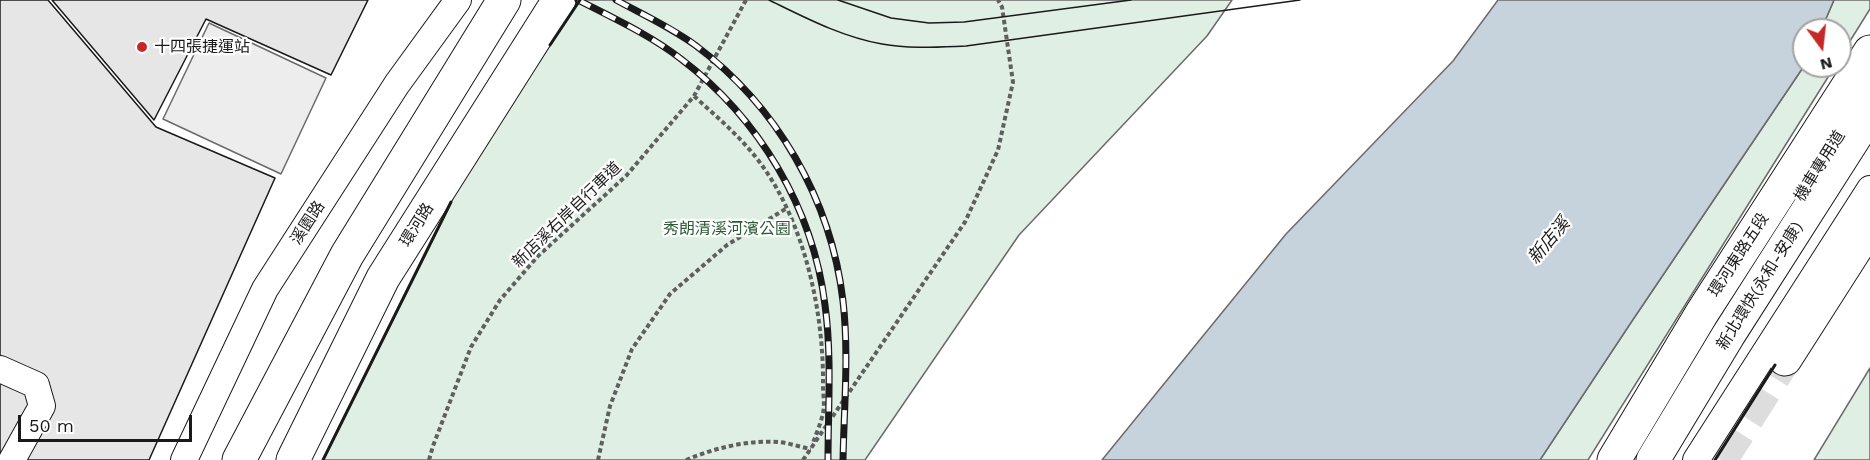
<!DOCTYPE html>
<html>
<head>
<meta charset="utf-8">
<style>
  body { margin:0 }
  #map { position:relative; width:1870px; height:460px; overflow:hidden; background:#fff; font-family:"Work Sans",sans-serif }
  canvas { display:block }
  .north { position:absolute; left:1792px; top:18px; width:60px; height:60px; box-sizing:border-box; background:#fff; border:2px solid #a3a3a3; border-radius:50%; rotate:165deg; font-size:16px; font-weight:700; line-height:24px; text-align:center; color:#1a1a1a }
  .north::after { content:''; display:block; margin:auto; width:21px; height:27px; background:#c62828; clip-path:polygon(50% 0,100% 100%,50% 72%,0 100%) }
  .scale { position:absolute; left:18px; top:415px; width:174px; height:27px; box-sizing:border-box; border:3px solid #1a1a1a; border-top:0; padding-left:8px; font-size:18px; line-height:21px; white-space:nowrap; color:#1a1a1a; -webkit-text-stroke:4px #fff; paint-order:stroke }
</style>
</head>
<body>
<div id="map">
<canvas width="1870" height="460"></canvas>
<div class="north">N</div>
<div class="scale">50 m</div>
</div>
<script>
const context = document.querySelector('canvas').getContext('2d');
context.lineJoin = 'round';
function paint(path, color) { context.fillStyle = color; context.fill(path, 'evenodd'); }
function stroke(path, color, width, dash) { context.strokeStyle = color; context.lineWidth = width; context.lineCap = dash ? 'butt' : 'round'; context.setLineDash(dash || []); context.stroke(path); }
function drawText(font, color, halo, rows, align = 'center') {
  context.font = font + ' "Work Sans","Noto Sans TC",sans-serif'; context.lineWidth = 4.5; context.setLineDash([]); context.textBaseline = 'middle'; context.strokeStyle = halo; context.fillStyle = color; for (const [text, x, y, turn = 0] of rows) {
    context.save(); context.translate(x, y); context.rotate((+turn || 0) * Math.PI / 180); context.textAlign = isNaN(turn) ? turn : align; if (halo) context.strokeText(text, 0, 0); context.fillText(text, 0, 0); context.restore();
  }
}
const green = new Path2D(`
  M 580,0 L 1232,0 L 1207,36 L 1019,235 L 865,460 L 323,460 L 466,172 Z
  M 1834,0 L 1870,0 L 1870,9 L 1840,57 L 1840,30 L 1821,30 Z
  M 1804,66 L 1835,66 L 1588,460 L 1540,460 L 1632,321 Z
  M 1870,368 L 1870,460 L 1814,460 Z`);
paint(green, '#e0efe3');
stroke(green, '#6a6a6a', 1.5);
const parking = new Path2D(`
  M 209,23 L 326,78 L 281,174 L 163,119 Z`);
paint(parking, '#ededed');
stroke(parking, '#6a6a6a', 1.5);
const water = new Path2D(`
  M 1498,0 L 1834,0 L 1821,30 L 1804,30 L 1804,66 L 1632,321 L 1540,460 L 1102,460 L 1286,234 L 1453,61 Z`);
paint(water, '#c6d2dc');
stroke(water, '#6a6a6a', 1.5);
const building = new Path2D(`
  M 0,0 L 48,0 L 156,127 L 275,178 L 149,460 L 0,460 Z
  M 52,0 L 368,0 L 331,75 L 206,19 L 154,120 Z`);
paint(building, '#e6e6e6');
stroke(building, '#1a1a1a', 1.5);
stroke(new Path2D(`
  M 1721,460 L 1785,359`), '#ddd', 33, [33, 16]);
const minor = new Path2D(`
  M 1844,128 L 1870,88
  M 0,369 L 36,385 L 42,406 L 12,460
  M 184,460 L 265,289 L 397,84 L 458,0
  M 1696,460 L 1870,189`);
const major = new Path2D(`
  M 1785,359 L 1870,226
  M 1614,460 L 1702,313 L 1870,52`);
const highway = new Path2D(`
  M 239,460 L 347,255 L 504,0
  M 293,460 L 383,278 L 559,0
  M 1653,460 L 1729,334 L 1870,113`);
stroke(minor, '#1a1a1a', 28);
stroke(major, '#1a1a1a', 35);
stroke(highway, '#1a1a1a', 35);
stroke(new Path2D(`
  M 694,96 C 718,118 742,138 761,164 C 805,224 824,313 823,386 C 823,395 825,405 823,413 C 821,423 816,434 813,443
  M 429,460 L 433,446 L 471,347 L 500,300 L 538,256 L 626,176 L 694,96 L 746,0
  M 598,460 L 610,406 L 632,349 L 670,294 L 727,245 L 787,208
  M 686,460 C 715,448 747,440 778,442 C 789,443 800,447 811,449
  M 803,460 L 965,222 L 998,150 L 1013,82 L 1002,7 L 998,0`), '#5f5f5f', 4, [4.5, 3]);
stroke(minor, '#fff', 26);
stroke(major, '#fff', 33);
stroke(highway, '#fff', 33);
stroke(new Path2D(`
  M 769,0 C 806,18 842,37 882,44 C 910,49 938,47 966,46 L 1300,0
  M 838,0 L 891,18 L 929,23 L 964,22 L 1131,0`), '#1a1a1a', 1.5);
const rail = new Path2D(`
  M 578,0 C 613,18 650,35 681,59 C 759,118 813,208 825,305 C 832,356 828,409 828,460
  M 616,0 C 642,14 670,27 695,45 C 777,106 831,199 843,301 C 849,353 844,408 843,460`);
stroke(rail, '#1a1a1a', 7);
stroke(rail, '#fff', 4.5, [14]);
stroke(new Path2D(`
  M 550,45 L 580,0
  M 323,460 L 451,202
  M 1715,460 L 1775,365`), '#1a1a1a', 3);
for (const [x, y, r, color] of [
  [142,47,6,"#c62828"]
]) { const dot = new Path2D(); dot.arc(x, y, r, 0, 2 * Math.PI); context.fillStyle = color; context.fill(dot); stroke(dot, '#fff', 2); }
drawText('16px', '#1a1a1a', '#fff', [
  ["十四張捷運站",154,47]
], 'left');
drawText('16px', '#1a1a1a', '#fff', [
  ["機車專用道",1820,166,-58],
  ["新店溪右岸自行車道",567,215,-44],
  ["溪園路",308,223,-57],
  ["環河路",417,225,-58],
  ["環河東路五段",1739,255,-57],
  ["新北環快(永和-安康)",1760,286,-58]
]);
drawText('16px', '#2b5a34', '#fff', [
  ["秀朗清溪河濱公園",727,229]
]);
drawText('italic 18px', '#1a1a1a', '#fff', [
  ["新店溪",1549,241,-50]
]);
</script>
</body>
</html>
